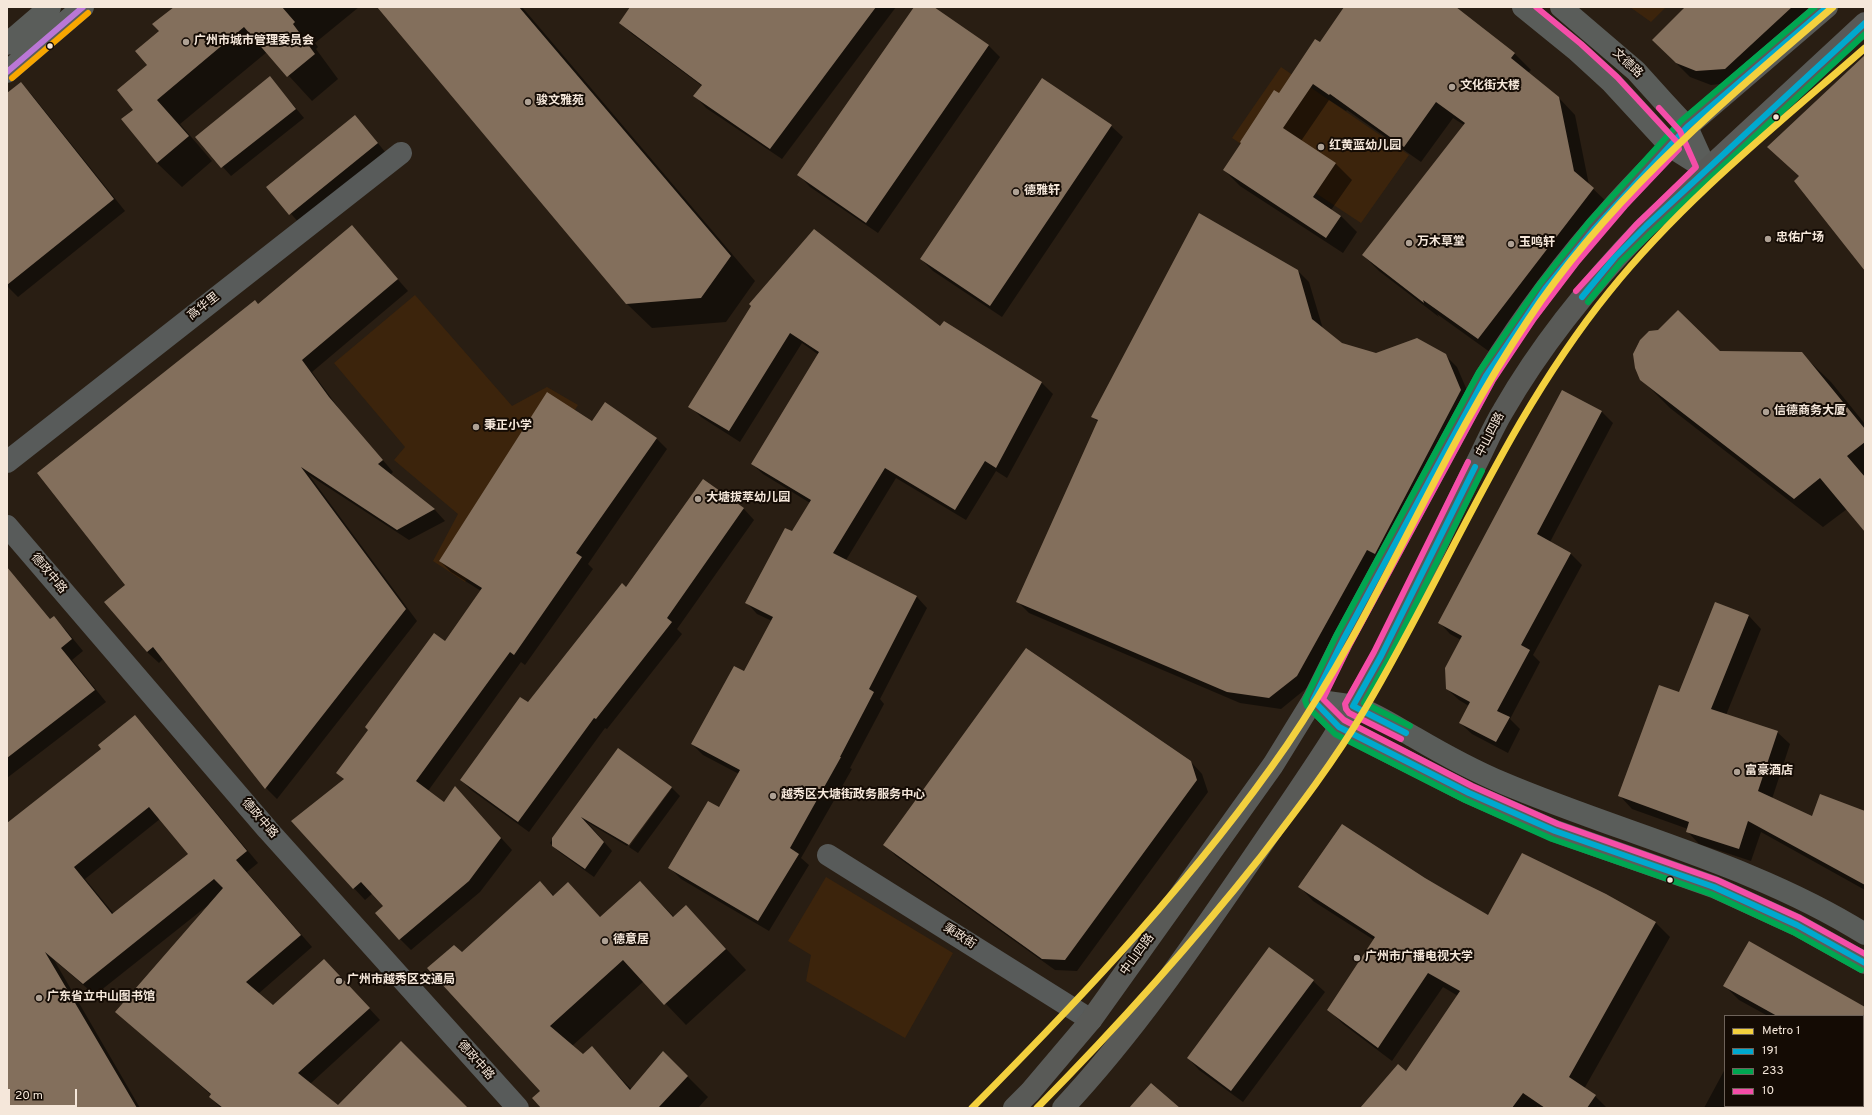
<!DOCTYPE html>
<html>
<head>
<meta charset="utf-8">
<style>
  body { margin:0 }
  #map { position:relative; width:1872px; height:1115px; overflow:hidden; background:#291e13; font-family:Overpass,sans-serif }
  canvas { display:block }
  .frame { position:absolute; inset:0; border:8px solid #f5e7da; pointer-events:none }
  .legend { position:absolute; left:1724px; top:1015px; width:140px; height:92px; box-sizing:border-box; background:#140b04; border:1px solid #6e635a; margin:0; padding:5px 7px; list-style:none; font-size:12px; color:#f5e7da }
  .legend li { display:flex; align-items:center; gap:8px; height:20px }
  .legend b { width:20px; border:1px solid #6e635a }
  .scale { position:absolute; left:8px; top:1089px; width:69px; height:18px; box-sizing:border-box; border:2px solid #f5e7da; border-top:0; padding-left:5px; font-size:12px; line-height:14px; white-space:nowrap; color:#f5e7da; -webkit-text-stroke:3px #140b04; paint-order:stroke }
</style>
</head>
<body>
<div id="map">
<canvas width="1872" height="1115"></canvas>
<div class="frame"></div>
<ul class="legend">
<li><b style="height:5px;background:#f3d03e"></b>Metro 1</li>
<li><b style="height:5px;background:#00a9ce"></b>191</li>
<li><b style="height:5px;background:#00a651"></b>233</li>
<li><b style="height:5px;background:#f54da8"></b>10</li>
</ul>
<div class="scale">20 m</div>
</div>
<script>
const context = document.querySelector('canvas').getContext('2d');
context.lineJoin = 'round';
function paint(path, color) { context.fillStyle = color; context.fill(path, 'evenodd'); }
function stroke(path, color, width, dash) { context.strokeStyle = color; context.lineWidth = width; context.lineCap = dash ? 'butt' : 'round'; context.setLineDash(dash || []); context.stroke(path); }
function drawText(font, color, halo, rows, align = 'center') {
  context.font = font + ' Overpass,"Noto Sans SC",sans-serif'; context.lineWidth = 4; context.setLineDash([]); context.textBaseline = 'middle'; context.strokeStyle = halo; context.fillStyle = color; for (const [text, x, y, turn = 0] of rows) {
    context.save(); context.translate(x, y); context.rotate((+turn || 0) * Math.PI / 180); context.textAlign = isNaN(turn) ? turn : align; if (halo) context.strokeText(text, 0, 0); context.fillText(text, 0, 0); context.restore();
  }
}
paint(new Path2D(`
  M 1630,7 L 1666,7 L 1651,22 Z
  M 1281,67 L 1409,155 L 1361,223 L 1232,138 Z
  M 415,295 L 512,406 L 547,387 L 578,405 L 465,582 L 433,561 L 458,514 L 394,460 L 405,447 L 334,363 Z
  M 826,877 L 953,953 L 905,1038 L 806,981 L 811,955 L 788,941 Z`), '#3c240c');
paint(new Path2D(`
  M 176,7 L 359,7 L 315,43 L 318,47 L 316,49 L 338,79 L 312,101 L 267,52 L 180,124 L 212,161 L 182,187 L 157,163 L 135,110 L 160,31 Z
  M 378,7 L 522,7 L 755,281 L 726,322 L 652,328 L 627,304 Z
  M 631,7 L 896,7 L 782,159 L 706,108 L 695,96 L 702,86 L 632,34 L 620,23 Z
  M 915,7 L 933,7 L 988,45 L 1000,57 L 878,233 L 810,187 L 799,175 Z
  M 1345,7 L 1454,7 L 1514,53 L 1531,70 L 1528,73 L 1559,98 L 1575,115 L 1589,185 L 1609,204 L 1494,355 L 1437,314 L 1439,317 L 1379,271 L 1363,255 L 1464,125 L 1453,118 L 1421,162 L 1347,110 L 1346,111 L 1329,100 L 1301,141 L 1336,164 L 1352,180 L 1331,210 L 1341,216 L 1357,232 L 1343,253 L 1240,186 L 1224,170 L 1279,94 L 1320,44 Z
  M 1686,7 L 1820,7 L 1739,82 L 1711,85 L 1690,77 L 1653,40 Z
  M 270,77 L 304,118 L 231,176 L 196,137 Z
  M 21,84 L 32,95 L 125,211 L 18,297 L 7,286 L 7,95 Z
  M 363,125 L 386,153 L 299,223 L 268,187 Z
  M 1111,126 L 1123,137 L 1002,317 L 933,271 L 921,259 Z
  M 352,227 L 408,291 L 312,372 L 340,410 L 393,472 L 390,475 L 435,510 L 445,521 L 409,540 L 309,475 L 417,621 L 277,799 L 266,788 L 163,659 L 159,663 L 147,652 L 127,585 L 259,305 Z
  M 1297,270 L 1309,282 L 1323,329 L 1341,344 L 1376,354 L 1445,355 L 1457,367 L 1472,402 L 1308,687 L 1281,709 L 1240,703 L 1029,613 L 1017,601 L 1098,422 L 1093,417 Z
  M 752,306 L 941,327 L 944,322 L 1042,383 L 1053,394 L 1007,478 L 996,471 L 966,520 L 896,478 L 846,560 L 917,597 L 927,608 L 880,699 L 884,704 L 850,768 L 852,769 L 801,858 L 809,865 L 769,931 L 681,879 L 670,868 L 719,809 L 739,774 L 703,755 L 692,744 L 744,673 L 772,621 L 757,614 L 747,603 L 810,503 L 763,474 L 752,464 L 819,355 L 802,343 L 740,442 L 701,417 L 690,406 Z
  M 1658,331 L 1719,352 L 1801,353 L 1831,382 L 1865,424 L 1865,530 L 1847,509 L 1823,527 L 1670,408 L 1641,379 Z
  M 1563,391 L 1602,412 L 1613,423 L 1550,542 L 1570,553 L 1582,565 L 1533,655 L 1540,662 L 1510,719 L 1520,729 L 1508,753 L 1472,734 L 1460,723 L 1469,706 L 1459,700 L 1447,689 L 1461,640 L 1450,634 L 1439,622 Z
  M 592,423 L 656,438 L 667,449 L 588,564 L 593,569 L 525,665 L 521,662 L 428,791 L 444,803 L 466,799 L 512,850 L 480,892 L 411,950 L 400,939 L 384,906 L 373,893 L 365,900 L 292,822 L 345,780 L 337,773 L 445,642 L 481,591 L 451,572 L 440,561 Z
  M 703,480 L 744,509 L 754,520 L 677,629 L 682,634 L 607,729 L 605,728 L 529,832 L 471,790 L 461,780 L 627,588 Z
  M 7,567 L 51,620 L 54,618 L 65,629 L 83,651 L 72,660 L 106,702 L 7,778 Z
  M 1716,603 L 1749,616 L 1761,629 L 1726,715 L 1777,732 L 1790,744 L 1772,799 L 1813,817 L 1865,812 L 1865,890 L 1761,832 L 1751,861 L 1699,844 L 1687,831 L 1688,829 L 1632,809 L 1620,796 L 1680,693 Z
  M 135,716 L 146,728 L 258,863 L 247,872 L 312,947 L 258,994 L 273,1006 L 324,960 L 380,1020 L 310,1084 L 338,1106 L 467,1108 L 221,1108 L 210,1097 L 211,1095 L 117,1012 L 207,906 L 95,995 L 54,960 L 140,1108 L 7,1108 L 7,825 L 102,749 ZM 160,819 L 190,854 L 114,914 L 85,879 Z
  M 618,749 L 670,787 L 627,846 L 587,822 L 612,851 L 594,877 L 559,852 L 550,843 Z
  M 1191,762 L 1202,774 L 1208,792 L 1077,971 L 1055,970 L 896,856 L 885,845 Z
  M 672,788 L 680,796 L 638,853 L 629,847 Z
  M 1424,878 L 1489,916 L 1605,895 L 1656,923 L 1670,937 L 1584,1089 L 1595,1096 L 1607,1108 L 1540,1108 L 1537,1106 L 1536,1108 L 1361,1108 L 1407,1072 L 1458,996 L 1443,987 L 1392,1061 L 1343,1024 L 1329,1010 L 1374,940 L 1313,901 L 1299,886 Z
  M 540,882 L 554,896 L 568,883 L 601,918 L 640,882 L 674,917 L 686,906 L 746,970 L 686,1025 L 644,981 L 572,1046 L 583,1055 L 592,1048 L 632,1090 L 687,1076 L 708,1097 L 698,1108 L 543,1108 L 541,1091 L 462,953 Z
  M 1313,981 L 1325,992 L 1243,1102 L 1199,1070 L 1188,1058 Z
  M 1725,986 L 1865,1007 L 1865,1108 L 1704,1108 L 1725,1069 L 1725,1106 L 1863,1106 L 1863,1016 L 1768,1016 L 1739,1000 Z`), '#0007');
paint(new Path2D(`
  M 174,7 L 282,7 L 295,22 L 293,24 L 315,54 L 287,77 L 244,27 L 157,100 L 189,136 L 157,163 L 121,119 L 133,110 L 117,90 L 147,65 L 135,51 L 159,31 L 152,24 Z
  M 377,7 L 519,7 L 731,256 L 701,298 L 626,304 Z
  M 630,7 L 876,7 L 770,149 L 693,96 L 702,85 L 619,23 Z
  M 914,7 L 934,7 L 989,45 L 866,223 L 797,175 Z
  M 1344,7 L 1456,7 L 1515,53 L 1511,58 L 1559,97 L 1574,171 L 1594,188 L 1478,339 L 1423,300 L 1424,303 L 1362,255 L 1465,123 L 1436,102 L 1404,147 L 1330,94 L 1329,95 L 1313,84 L 1283,128 L 1336,163 L 1313,197 L 1341,216 L 1326,238 L 1223,170 L 1241,143 L 1240,142 L 1274,90 L 1279,93 L 1315,39 L 1320,42 Z
  M 1685,7 L 1792,7 L 1725,69 L 1696,71 L 1676,63 L 1652,40 Z
  M 1865,55 L 1865,271 L 1794,181 L 1799,176 L 1767,147 Z
  M 270,76 L 296,109 L 221,168 L 195,137 Z
  M 1042,78 L 1112,125 L 990,306 L 920,259 Z
  M 21,82 L 114,199 L 7,285 L 7,93 Z
  M 355,115 L 378,143 L 289,215 L 266,187 Z
  M 1199,213 L 1298,270 L 1312,319 L 1342,343 L 1376,353 L 1417,338 L 1446,354 L 1461,390 L 1375,554 L 1367,550 L 1297,676 L 1269,698 L 1227,692 L 1016,602 L 1098,420 L 1091,417 Z
  M 352,225 L 398,279 L 302,360 L 329,397 L 383,460 L 378,464 L 435,509 L 397,530 L 301,467 L 406,609 L 265,789 L 153,647 L 147,652 L 104,602 L 125,585 L 37,473 L 255,300 L 258,304 Z
  M 814,229 L 940,326 L 944,321 L 1042,382 L 996,468 L 985,461 L 955,510 L 885,468 L 833,553 L 917,596 L 869,689 L 874,692 L 840,757 L 841,757 L 790,848 L 799,854 L 758,921 L 668,868 L 708,801 L 719,807 L 740,770 L 691,744 L 734,666 L 744,671 L 773,617 L 745,603 L 785,528 L 792,531 L 811,500 L 751,464 L 819,352 L 790,333 L 729,431 L 688,407 L 751,306 L 749,304 Z
  M 1678,310 L 1720,351 L 1802,352 L 1865,429 L 1865,442 L 1847,456 L 1865,477 L 1865,532 L 1820,478 L 1794,499 L 1640,380 L 1635,368 L 1633,354 L 1640,340 L 1649,331 L 1658,330 Z
  M 1562,390 L 1602,411 L 1537,534 L 1571,553 L 1521,645 L 1530,650 L 1497,711 L 1510,717 L 1496,742 L 1459,723 L 1470,702 L 1446,689 L 1445,668 L 1462,636 L 1438,623 Z
  M 547,392 L 592,421 L 605,402 L 657,438 L 576,553 L 582,557 L 514,655 L 510,652 L 416,781 L 444,802 L 455,786 L 501,838 L 469,881 L 399,940 L 375,913 L 383,906 L 361,882 L 353,889 L 291,821 L 344,779 L 336,773 L 368,730 L 365,727 L 434,633 L 445,641 L 482,588 L 439,561 Z
  M 703,479 L 744,508 L 667,618 L 672,622 L 596,719 L 594,718 L 518,822 L 460,780 L 520,697 L 528,702 L 622,583 L 626,587 Z
  M 7,567 L 50,619 L 54,616 L 72,639 L 61,648 L 95,690 L 7,758 Z
  M 1715,602 L 1749,615 L 1711,709 L 1778,731 L 1758,791 L 1812,816 L 1820,794 L 1865,811 L 1865,885 L 1748,821 L 1739,849 L 1686,832 L 1689,822 L 1618,796 L 1659,685 L 1679,692 Z
  M 1026,648 L 1191,761 L 1197,780 L 1065,960 L 1042,959 L 883,845 Z
  M 135,715 L 247,851 L 236,860 L 301,935 L 246,982 L 273,1005 L 324,959 L 370,1008 L 298,1073 L 338,1105 L 401,1041 L 468,1108 L 223,1108 L 209,1097 L 211,1094 L 115,1012 L 223,888 L 214,879 L 83,984 L 45,952 L 137,1108 L 7,1108 L 7,823 L 101,749 L 98,745 ZM 149,807 L 188,854 L 112,914 L 74,867 Z
  M 618,748 L 672,787 L 629,845 L 581,817 L 604,842 L 585,869 L 552,846 L 552,838 Z
  M 1342,824 L 1425,878 L 1488,915 L 1522,853 L 1606,894 L 1656,922 L 1569,1077 L 1596,1095 L 1587,1108 L 1545,1108 L 1523,1093 L 1512,1108 L 1360,1108 L 1398,1064 L 1406,1071 L 1460,991 L 1428,973 L 1378,1048 L 1327,1010 L 1375,937 L 1298,887 Z
  M 540,881 L 553,896 L 568,882 L 600,917 L 640,881 L 673,917 L 686,905 L 726,949 L 664,1005 L 623,960 L 550,1026 L 583,1054 L 592,1046 L 630,1090 L 663,1051 L 688,1076 L 658,1108 L 541,1108 L 532,1098 L 540,1091 L 427,968 L 454,945 L 462,952 Z
  M 1749,941 L 1865,1007 L 1865,1016 L 1777,1016 L 1723,986 Z
  M 1269,947 L 1314,980 L 1231,1091 L 1187,1058 Z
  M 1151,1083 L 1180,1108 L 1129,1108 Z`), '#836f5c');
stroke(new Path2D(`
  M 7,462 L 401,153
  M 828,855 L 1091,1020`), '#585b5a', 22);
stroke(new Path2D(`
  M 7,526 L 268,830 L 518,1108`), '#585b5a', 22);
stroke(new Path2D(`
  M 1523,7 L 1576,50 L 1612,83 L 1671,147 L 1706,169
  M 1561,7 L 1636,71 L 1664,102 L 1687,127 L 1706,169
  M 7,44 L 50,7
  M 7,72 L 83,7
  M 1313,700 L 1339,727 L 1469,793 L 1555,831 L 1714,887 L 1797,925 L 1865,963
  M 1313,700 C 1326,702 1339,703 1352,706 C 1371,711 1396,727 1414,737 C 1443,754 1472,770 1503,783 C 1623,834 1753,864 1865,934`), '#5a5d5a', 22);
stroke(new Path2D(`
  M 1014,1108 L 1030,1092 L 1091,1020 L 1273,765 L 1313,700 L 1343,640 L 1486,376 C 1523,317 1565,260 1612,208 C 1636,180 1663,156 1687,127 L 1827,7
  M 1063,1108 C 1136,1030 1196,941 1256,853 C 1300,788 1345,724 1382,655 C 1415,594 1443,530 1474,468 C 1484,449 1492,429 1503,411 C 1542,343 1592,282 1646,226 L 1865,23`), '#595a57', 22);
stroke(new Path2D(`
  M 1827,7 L 1687,127 L 1595,228 L 1545,289 L 1486,376 L 1343,640 L 1313,700 L 1339,727 L 1469,793 L 1555,831 L 1714,887 L 1797,925 L 1865,963
  M 1582,297 L 1615,257 L 1646,226 L 1865,23
  M 1406,733 L 1353,706 L 1381,656 L 1475,467`), '#00a9ce', 6);
stroke(new Path2D(`
  M 1815,7 L 1681,121 L 1589,222 L 1539,285 L 1479,372 L 1336,636 L 1305,700 L 1307,706 L 1335,734 L 1465,800 L 1552,839 L 1711,894 L 1793,932 L 1861,970
  M 1588,302 L 1621,262 L 1652,232 L 1865,34
  M 1410,726 L 1364,703 L 1388,660 L 1482,471`), '#00a651', 6);
stroke(new Path2D(`
  M 1536,7 L 1581,44 L 1617,77 L 1677,142 L 1679,149 L 1625,206 L 1578,261 L 1533,320 L 1493,380 L 1350,644 L 1323,699 L 1344,720 L 1472,786 L 1558,824 L 1717,880 L 1800,918 L 1865,954
  M 1576,291 L 1636,225 L 1696,167 L 1680,131 L 1659,108
  M 1401,739 L 1349,713 L 1346,709 L 1345,704 L 1374,652 L 1468,462`), '#f54da8', 6);
stroke(new Path2D(`
  M 7,72 L 83,7`), '#ba77d6', 6);
stroke(new Path2D(`
  M 12,78 L 88,13`), '#f7a600', 6);
stroke(new Path2D(`
  M 972,1108 C 1085,994 1196,877 1287,745 C 1379,610 1437,456 1528,320 C 1609,197 1722,103 1833,7
  M 1037,1108 C 1115,1029 1190,946 1259,859 C 1296,811 1334,762 1365,709 C 1447,571 1507,418 1609,292 C 1683,200 1777,125 1865,48`), '#f3d03e', 7);
for (const [x, y, r, color] of [
  [186,42,4,"#aea194"],
  [50,46,3.5,"#f5e7da"],
  [1452,87,4,"#aea194"],
  [528,102,4,"#aea194"],
  [1776,117,3.5,"#f5e7da"],
  [1321,147,4,"#aea194"],
  [1016,192,4,"#aea194"],
  [1768,239,4,"#aea194"],
  [1409,243,4,"#aea194"],
  [1511,244,4,"#aea194"],
  [1766,412,4,"#aea194"],
  [476,427,4,"#aea194"],
  [698,499,4,"#aea194"],
  [1737,772,4,"#aea194"],
  [773,796,4,"#aea194"],
  [1670,880,3.5,"#f5e7da"],
  [605,941,4,"#aea194"],
  [1357,958,4,"#aea194"],
  [339,981,4,"#aea194"],
  [39,998,4,"#aea194"]
]) { const dot = new Path2D(); dot.arc(x, y, r, 0, 2 * Math.PI); context.fillStyle = color; context.fill(dot); stroke(dot, '#140b04', 1.5); }
drawText('bold 12px', '#f5e7da', '#140b04', [
  ["广州市城市管理委员会",194,42],
  ["文化街大楼",1460,87],
  ["骏文雅苑",536,102],
  ["红黄蓝幼儿园",1329,147],
  ["德雅轩",1024,192],
  ["忠佑广场",1776,239],
  ["万木草堂",1417,243],
  ["玉鸣轩",1519,244],
  ["信德商务大厦",1774,412],
  ["秉正小学",484,427],
  ["大塘拔萃幼儿园",706,499],
  ["富豪酒店",1745,772],
  ["越秀区大塘街政务服务中心",781,796],
  ["德意居",613,941],
  ["广州市广播电视大学",1365,958],
  ["广州市越秀区交通局",347,981],
  ["广东省立中山图书馆",47,998]
], 'left');
drawText('12px', '#f5e7da', '#140b04', [
  ["文德路",1627,64,43],
  ["高华里",204,307,-38],
  ["中山四路",1491,435,-63],
  ["德政中路",48,574,50],
  ["德政中路",259,819,49],
  ["秉政街",959,937,32],
  ["中山四路",1138,955,-54],
  ["德政中路",475,1061,48]
]);
</script>
</body>
</html>
